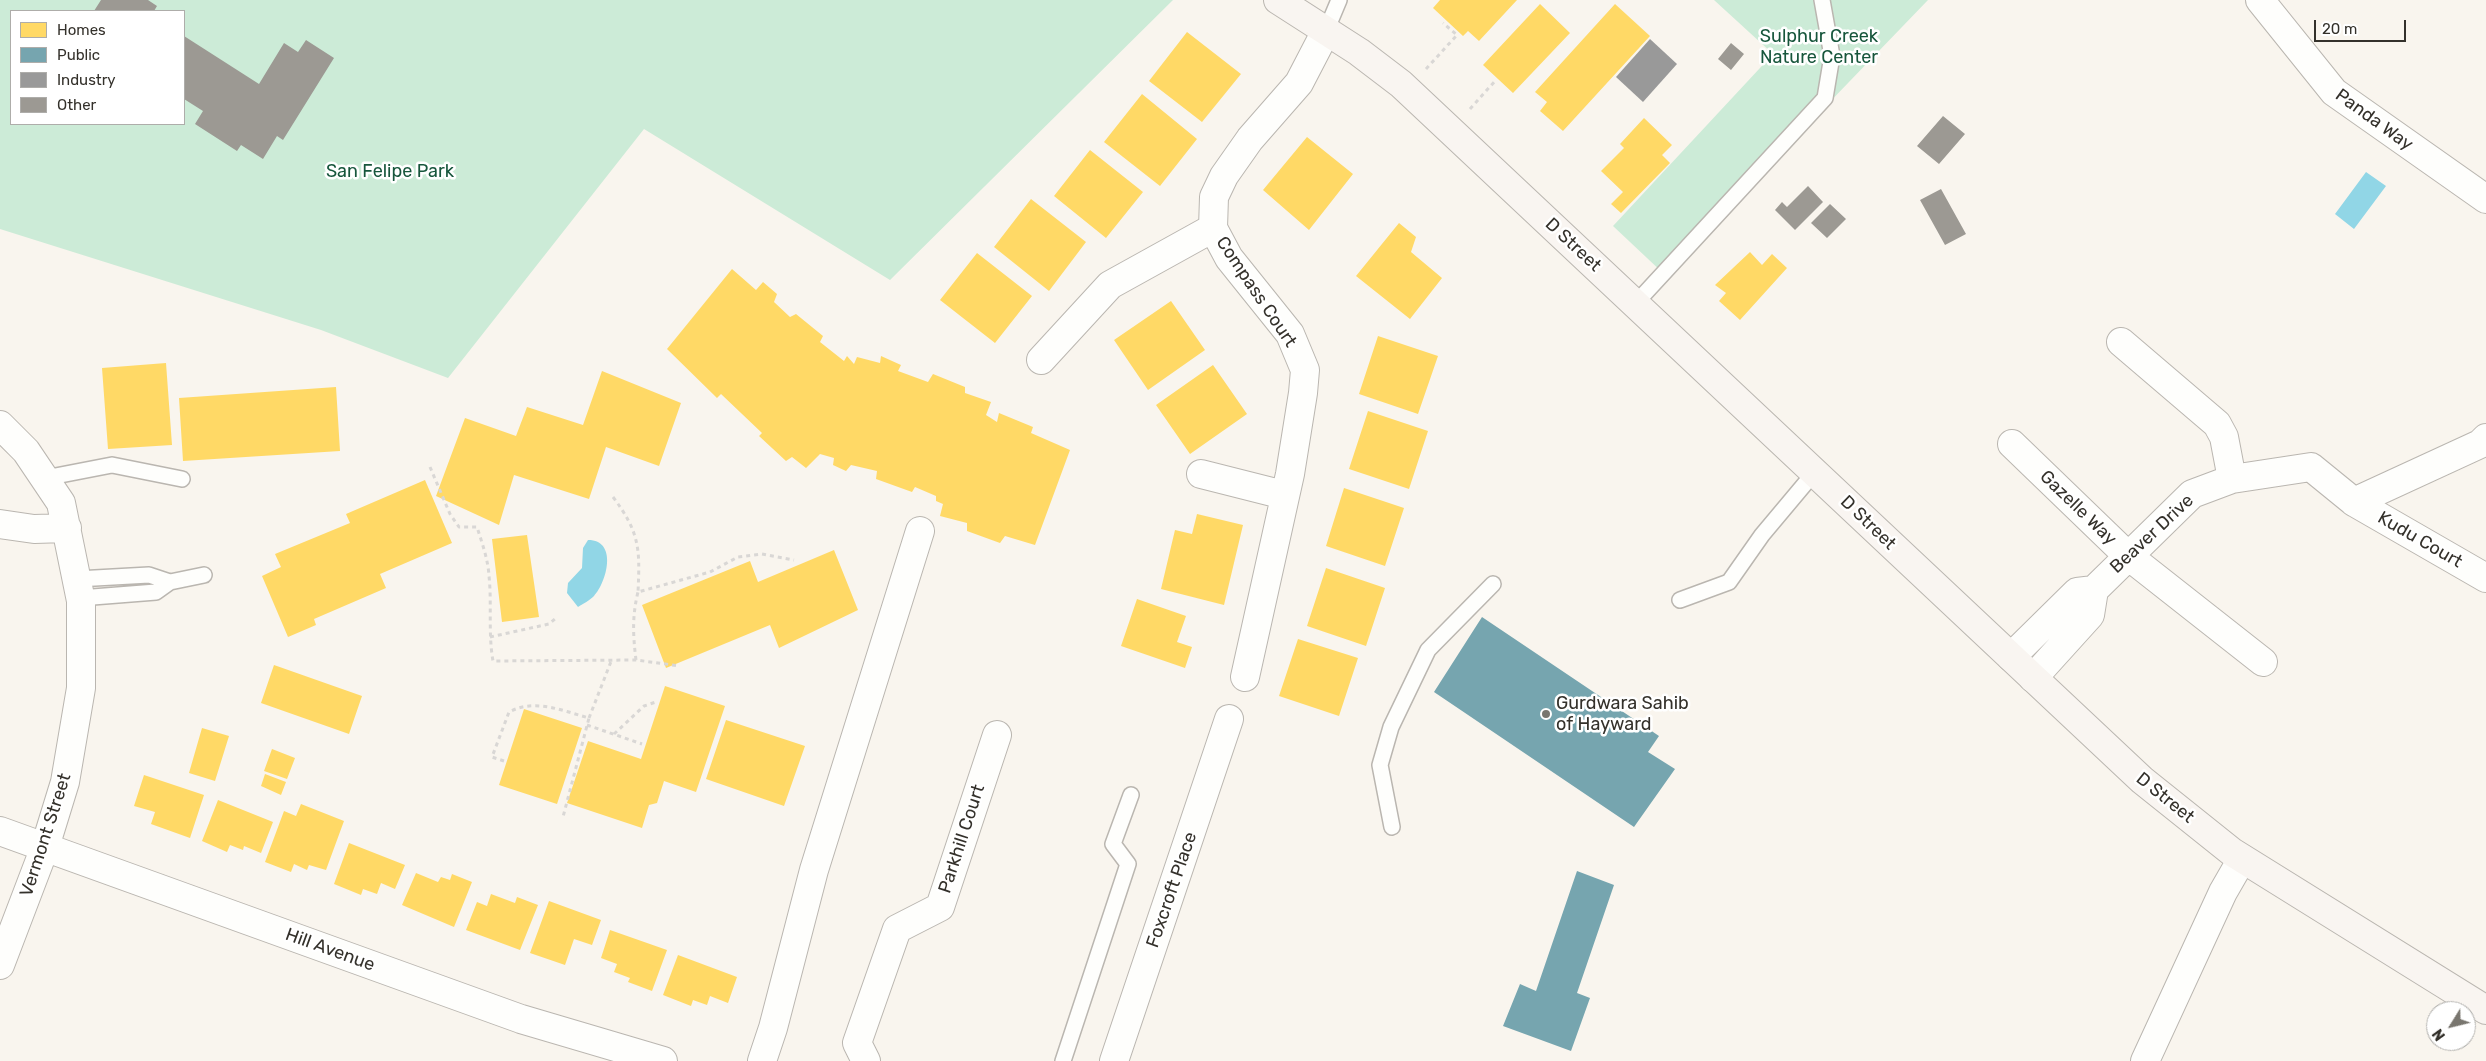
<!DOCTYPE html>
<html>
<head>
<meta charset="utf-8">
<style>
  body { margin:0 }
  #map { position:relative; width:2486px; height:1061px; overflow:hidden; background:#f9f5ee; font-family:Rubik,sans-serif }
  canvas { display:block }
  .legend { position:absolute; left:10px; top:10px; width:175px; height:115px; box-sizing:border-box; background:#fff; border:1px solid #aeadaa; margin:0; padding:6px 9px; list-style:none; font-size:15px; color:#34312b }
  .legend li { display:flex; align-items:center; gap:10px; height:25px }
  .legend b { width:25px; border:1px solid #aeadaa }
  .north { position:absolute; left:2426px; top:1001px; width:50px; height:50px; box-sizing:border-box; background:#fff; border:1px solid #aeadaa; border-radius:50%; rotate:234deg; font-size:14px; font-weight:700; line-height:20px; text-align:center; color:#34312b }
  .north::after { content:''; display:block; margin:auto; width:18px; height:22px; background:#79766f; clip-path:polygon(50% 0,100% 100%,50% 72%,0 100%) }
  .scale { position:absolute; left:2314px; top:20px; width:92px; height:22px; box-sizing:border-box; border:2px solid #34312b; border-top:0; padding-left:6px; font-size:15px; line-height:18px; white-space:nowrap; color:#34312b; -webkit-text-stroke:4px #fff; paint-order:stroke }
</style>
</head>
<body>
<div id="map">
<canvas width="2486" height="1061"></canvas>
<ul class="legend">
<li><b style="height:14px;background:#ffd966"></b>Homes</li>
<li><b style="height:14px;background:#76a5af"></b>Public</li>
<li><b style="height:14px;background:#999"></b>Industry</li>
<li><b style="height:14px;background:#9c9993"></b>Other</li>
</ul>
<div class="north">N</div>
<div class="scale">20 m</div>
</div>
<script>
const context = document.querySelector('canvas').getContext('2d');
context.lineJoin = 'round';
function paint(path, color) { context.fillStyle = color; context.fill(path, 'evenodd'); }
function stroke(path, color, width, dash) { context.strokeStyle = color; context.lineWidth = width; context.lineCap = dash ? 'butt' : 'round'; context.setLineDash(dash || []); context.stroke(path); }
function drawText(font, color, halo, rows, align = 'center') {
  context.font = font + ' Rubik,sans-serif'; context.lineWidth = 5; context.setLineDash([]); context.textBaseline = 'middle'; context.strokeStyle = halo; context.fillStyle = color; for (const [text, x, y, turn = 0] of rows) {
    context.save(); context.translate(x, y); context.rotate((+turn || 0) * Math.PI / 180); context.textAlign = isNaN(turn) ? turn : align; if (halo) context.strokeText(text, 0, 0); context.fillText(text, 0, 0); context.restore();
  }
}
paint(new Path2D(`
  M 0,0 L 1173,0 L 890,280 L 644,129 L 448,378 L 321,330 L 0,229 ZM 11,11 L 184,11 L 184,124 L 11,124 Z
  M 1714,0 L 1928,0 L 1664,274 L 1613,226 L 1773,54 Z`), '#ccebd7');
paint(new Path2D(`
  M 2366,172 L 2386,186 L 2354,229 L 2335,214 Z
  M 588,540 C 618,540 607,582 594,596 C 590,600 583,604 578,607 L 567,593 L 568,583 L 582,568 L 583,548 Z`), '#91d6e6');
paint(new Path2D(`
  M 1440,0 L 1517,0 L 1479,41 L 1468,31 L 1463,36 L 1433,8 Z
  M 1540,4 L 1570,33 L 1513,93 L 1483,65 Z
  M 1615,4 L 1650,36 L 1563,131 L 1540,111 L 1547,102 L 1535,92 Z
  M 1187,32 L 1241,74 L 1202,122 L 1149,81 Z
  M 1142,94 L 1197,139 L 1160,186 L 1104,142 Z
  M 1644,118 L 1672,145 L 1662,155 L 1670,163 L 1621,213 L 1611,204 L 1623,192 L 1601,171 L 1624,148 L 1620,144 Z
  M 1307,137 L 1353,174 L 1309,230 L 1263,190 Z
  M 1090,150 L 1143,192 L 1106,238 L 1054,196 Z
  M 1031,199 L 1086,242 L 1049,291 L 994,247 Z
  M 1399,223 L 1416,237 L 1411,252 L 1442,278 L 1410,319 L 1356,276 Z
  M 1750,252 L 1762,265 L 1772,254 L 1787,268 L 1740,320 L 1719,301 L 1726,293 L 1715,285 Z
  M 977,253 L 1032,296 L 995,343 L 940,300 Z
  M 732,269 L 756,290 L 763,282 L 777,294 L 774,302 L 790,317 L 796,314 L 823,336 L 820,342 L 844,361 L 847,356 L 854,364 L 857,357 L 880,363 L 881,356 L 901,365 L 898,371 L 928,382 L 933,374 L 965,387 L 965,393 L 991,402 L 986,415 L 997,422 L 999,413 L 1033,427 L 1031,433 L 1070,450 L 1035,545 L 1005,536 L 1000,543 L 967,531 L 967,523 L 940,516 L 943,504 L 936,501 L 936,496 L 915,487 L 912,492 L 876,479 L 877,471 L 851,465 L 846,471 L 833,465 L 834,458 L 820,454 L 806,468 L 792,457 L 786,461 L 759,436 L 762,433 L 721,394 L 717,398 L 667,349 Z
  M 1171,301 L 1205,350 L 1148,390 L 1114,340 Z
  M 1378,336 L 1438,356 L 1418,414 L 1359,394 Z
  M 166,363 L 172,445 L 108,449 L 102,368 Z
  M 1213,365 L 1247,414 L 1190,454 L 1156,405 Z
  M 602,371 L 681,403 L 659,466 L 606,447 L 589,499 L 514,475 L 499,525 L 436,496 L 465,418 L 516,436 L 527,407 L 583,425 Z
  M 336,387 L 340,451 L 183,461 L 179,398 Z
  M 1368,411 L 1428,431 L 1409,489 L 1349,469 Z
  M 425,480 L 452,543 L 380,574 L 386,588 L 314,619 L 316,625 L 288,637 L 262,576 L 281,567 L 275,554 L 350,523 L 346,514 Z
  M 1344,488 L 1404,508 L 1385,566 L 1326,546 Z
  M 1197,514 L 1243,525 L 1224,605 L 1161,589 L 1175,530 L 1192,534 Z
  M 527,535 L 539,617 L 502,622 L 492,539 Z
  M 834,550 L 858,610 L 779,648 L 770,625 L 666,668 L 642,605 L 750,561 L 758,582 Z
  M 1326,568 L 1385,588 L 1366,646 L 1307,626 Z
  M 1137,599 L 1186,616 L 1177,642 L 1192,647 L 1185,668 L 1121,646 Z
  M 1298,639 L 1358,658 L 1339,716 L 1279,696 Z
  M 274,665 L 362,696 L 349,734 L 261,703 Z
  M 665,686 L 725,706 L 696,792 L 664,781 L 657,803 L 649,805 L 642,828 L 567,803 L 588,741 L 641,759 Z
  M 524,709 L 582,728 L 557,804 L 499,785 Z
  M 726,720 L 805,746 L 784,806 L 706,779 Z
  M 202,728 L 229,736 L 215,781 L 189,773 Z
  M 272,749 L 295,758 L 287,779 L 264,771 Z
  M 265,774 L 286,782 L 281,795 L 261,786 Z
  M 144,775 L 204,795 L 190,838 L 151,824 L 155,812 L 134,806 Z
  M 218,800 L 273,822 L 261,853 L 244,846 L 243,850 L 230,845 L 227,852 L 202,841 Z
  M 301,804 L 344,821 L 326,870 L 309,865 L 307,870 L 294,864 L 291,872 L 265,862 L 284,811 L 296,816 Z
  M 349,843 L 405,865 L 395,889 L 381,883 L 377,894 L 363,889 L 361,895 L 334,884 Z
  M 416,873 L 438,882 L 441,877 L 450,880 L 452,874 L 472,882 L 454,927 L 402,905 Z
  M 491,894 L 515,903 L 517,897 L 538,905 L 520,950 L 466,930 L 477,902 L 487,906 Z
  M 549,901 L 601,920 L 592,945 L 574,939 L 565,965 L 530,953 Z
  M 610,930 L 667,950 L 652,991 L 628,982 L 630,978 L 614,972 L 617,964 L 601,958 Z
  M 678,955 L 737,977 L 728,1003 L 710,996 L 707,1005 L 693,1000 L 691,1006 L 663,995 Z`), '#ffd966');
paint(new Path2D(`
  M 1482,617 L 1659,736 L 1648,752 L 1675,769 L 1634,827 L 1434,692 Z
  M 1577,871 L 1614,885 L 1577,993 L 1590,998 L 1571,1051 L 1503,1026 L 1520,984 L 1536,991 Z`), '#76a5af');
paint(new Path2D(`
  M 1650,39 L 1677,64 L 1643,102 L 1616,77 Z`), '#999');
paint(new Path2D(`
  M 101,0 L 148,0 L 157,6 L 154,11 L 94,11 Z
  M 184,36 L 259,84 L 284,43 L 298,52 L 306,40 L 334,58 L 283,140 L 277,136 L 263,159 L 241,145 L 237,151 L 195,124 L 203,111 L 184,99 Z
  M 1731,43 L 1744,54 L 1731,70 L 1718,59 Z
  M 1943,116 L 1965,134 L 1939,164 L 1917,146 Z
  M 1808,186 L 1823,202 L 1795,230 L 1775,210 L 1782,202 L 1787,207 Z
  M 1941,189 L 1966,234 L 1945,245 L 1920,200 Z
  M 1830,204 L 1846,219 L 1827,238 L 1811,223 Z`), '#9c9993');
const lane = new Path2D(`
  M 1326,31 L 1339,0
  M 1635,304 L 1825,98 L 1832,56 L 1822,0
  M 45,478 L 112,465 L 182,479
  M 77,579 L 149,575 L 170,582
  M 80,598 L 156,592 L 170,582 L 204,575
  M 1680,600 L 1729,582 L 1762,535 L 1814,473
  M 1392,827 L 1380,765 L 1391,727 L 1428,650 L 1493,584
  M 1063,1061 L 1128,864 L 1113,844 L 1131,795`);
const street = new Path2D(`
  M 2260,0 L 2334,92 L 2486,199
  M 2121,342 L 2217,424 L 2224,437 L 2232,479
  M 1041,360 L 1110,285 L 1213,228
  M 0,425 L 26,451 L 61,503 L 81,601 L 81,688 L 65,782 L 45,847 L 0,965
  M 2012,444 L 2127,555 L 2263,662
  M 1201,474 L 1284,495
  M 2354,502 L 2486,578
  M 0,524 L 34,529 L 67,528
  M 2011,657 L 2077,592 L 2094,590
  M 1245,677 L 1290,474 L 1303,393 L 1305,370 L 1290,334 L 1229,258 L 1213,228 L 1214,197 L 1224,176 L 1250,139 L 1299,83 L 1326,31
  M 2033,678 L 2090,615 L 2094,590 L 2192,494 L 2232,479 L 2311,467 L 2354,502 L 2480,444 L 2486,438
  M 0,831 L 521,1019 L 663,1061
  M 762,1061 L 773,1028 L 814,870 L 920,531
  M 866,1061 L 857,1043 L 897,929 L 940,907 L 997,735
  M 1114,1061 L 1229,719
  M 2145,1061 L 2223,892 L 2242,859`);
const secondary = new Path2D(`
  M 1278,0 L 1359,52 L 1401,84 L 2142,780 L 2232,852 L 2486,1010`);
stroke(lane, '#bab6b0', 18);
stroke(street, '#bab6b0', 30);
stroke(secondary, '#bab6b0', 30);
stroke(new Path2D(`
  M 1426,69 L 1457,35 L 1443,23
  M 1470,109 L 1495,81
  M 430,467 L 450,514 L 459,527 L 477,527 C 482,543 488,559 489,576 C 492,604 488,633 493,661 L 636,660 L 680,666
  M 613,497 C 640,533 640,549 638,592 L 710,572 L 738,557 L 762,554 L 794,560
  M 490,637 L 549,624 L 556,618
  M 636,660 C 633,636 632,616 638,592
  M 589,718 L 612,659
  M 587,725 L 642,744
  M 614,734 L 644,706 L 656,702
  M 504,761 L 492,757 L 509,712 C 535,698 563,711 589,718 L 563,817`), '#d9d7d5', 3, [4, 4]);
stroke(lane, '#fefefc', 15);
stroke(street, '#fefefc', 28);
stroke(secondary, '#f9f5f1', 28);
for (const [x, y, r, color] of [
  [1546,714,5,"#79766f"]
]) { const dot = new Path2D(); dot.arc(x, y, r, 0, 2 * Math.PI); context.fillStyle = color; context.fill(dot); stroke(dot, '#fff', 2); }
drawText('18px', '#17563c', '#fff', [
  ["Sulphur Creek",1819,37],
  ["Nature Center",1819,58],
  ["San Felipe Park",390,172]
]);
drawText('18px', '#34312b', '#fff', [
  ["Panda Way",2374,120,36],
  ["D Street",1573,245,43],
  ["Compass Court",1256,292,56],
  ["Gazelle Way",2078,508,44],
  ["D Street",1868,523,44],
  ["Beaver Drive",2152,534,-43],
  ["Kudu Court",2420,540,30],
  ["D Street",2165,798,39],
  ["Vermont Street",46,835,-72],
  ["Parkhill Court",962,839,-72],
  ["Foxcroft Place",1172,890,-71],
  ["Hill Avenue",330,950,20]
]);
drawText('18px', '#34312b', '#fff', [
  ["Gurdwara Sahib",1556,704],
  ["of Hayward",1556,725]
], 'left');
</script>
</body>
</html>
